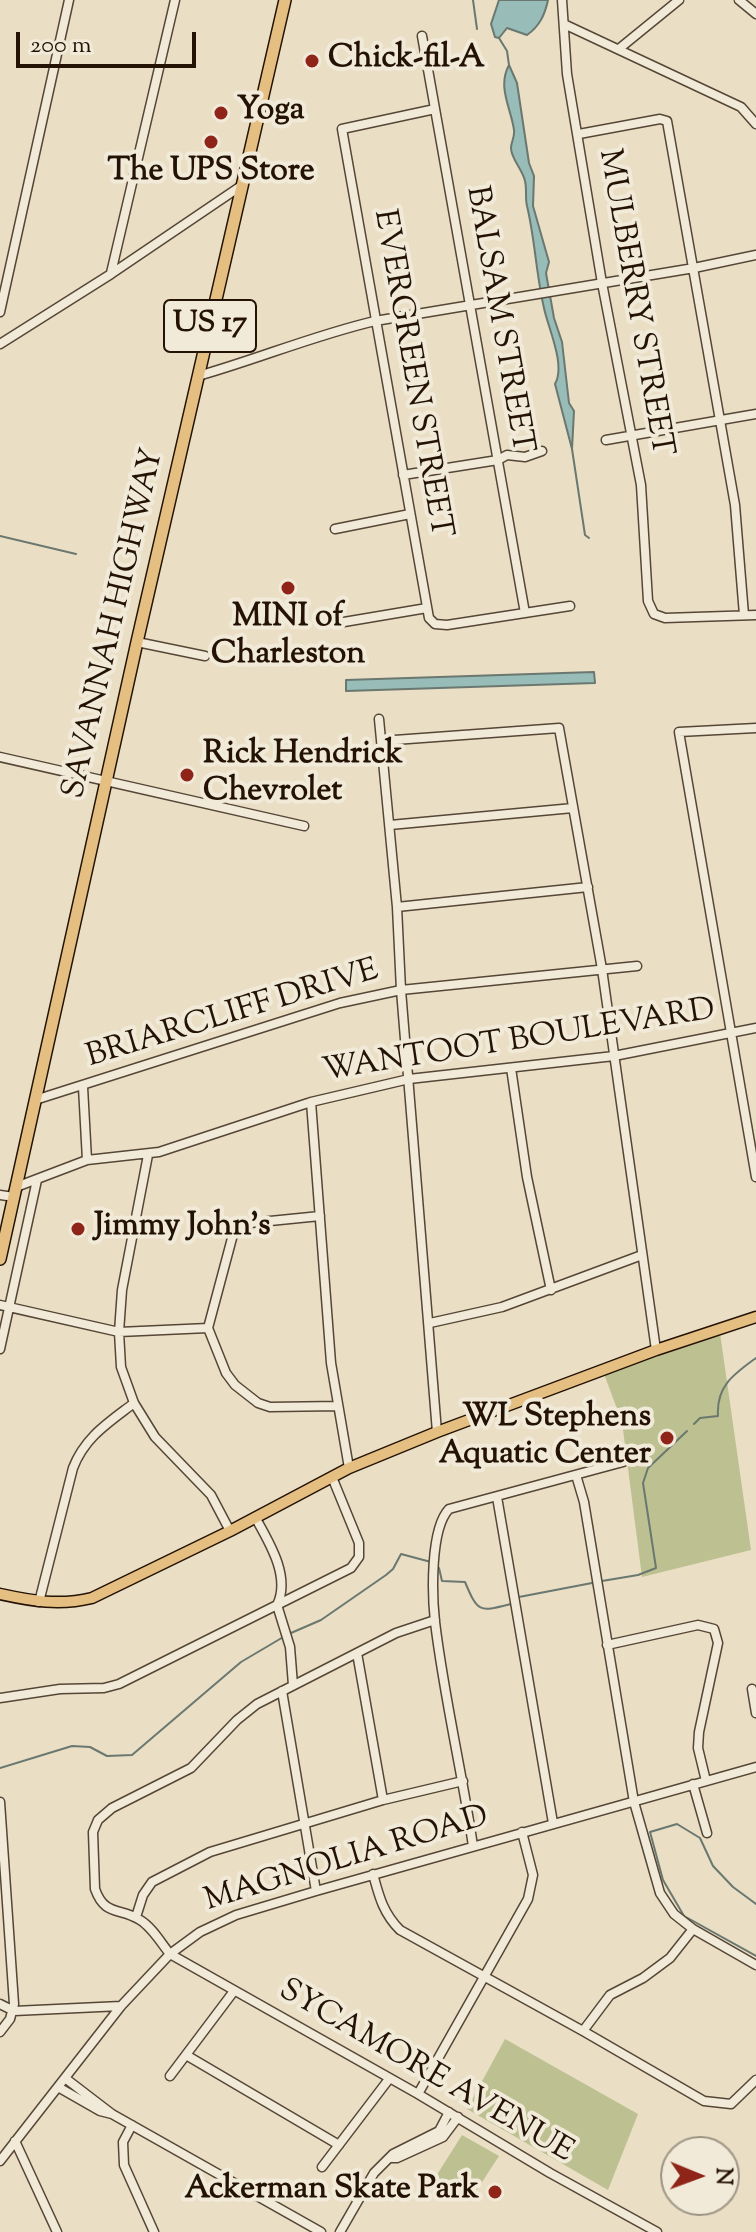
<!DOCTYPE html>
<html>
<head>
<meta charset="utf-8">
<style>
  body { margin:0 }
  #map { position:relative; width:756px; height:2232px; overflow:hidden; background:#eadec5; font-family:"Sorts Mill Goudy",serif }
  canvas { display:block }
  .north { position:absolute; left:660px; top:2136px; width:80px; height:80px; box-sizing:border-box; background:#f1ead9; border:2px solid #9f9484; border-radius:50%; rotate:91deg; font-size:22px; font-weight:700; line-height:32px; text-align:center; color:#241305 }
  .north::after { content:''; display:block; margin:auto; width:28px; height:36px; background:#8f2418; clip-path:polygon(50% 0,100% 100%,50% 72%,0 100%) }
  .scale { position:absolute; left:16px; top:32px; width:180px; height:36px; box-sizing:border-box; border:4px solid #241305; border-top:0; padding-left:10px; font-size:24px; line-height:28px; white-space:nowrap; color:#241305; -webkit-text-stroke:6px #f1ead9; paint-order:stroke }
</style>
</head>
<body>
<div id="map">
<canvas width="756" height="2232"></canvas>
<div class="north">N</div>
<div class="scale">200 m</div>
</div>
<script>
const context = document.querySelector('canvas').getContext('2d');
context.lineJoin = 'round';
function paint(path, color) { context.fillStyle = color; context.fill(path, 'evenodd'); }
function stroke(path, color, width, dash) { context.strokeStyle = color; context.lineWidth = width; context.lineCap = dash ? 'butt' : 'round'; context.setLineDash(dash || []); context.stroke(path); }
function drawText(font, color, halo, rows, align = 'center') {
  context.font = font + ' "Sorts Mill Goudy",serif'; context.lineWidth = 8; context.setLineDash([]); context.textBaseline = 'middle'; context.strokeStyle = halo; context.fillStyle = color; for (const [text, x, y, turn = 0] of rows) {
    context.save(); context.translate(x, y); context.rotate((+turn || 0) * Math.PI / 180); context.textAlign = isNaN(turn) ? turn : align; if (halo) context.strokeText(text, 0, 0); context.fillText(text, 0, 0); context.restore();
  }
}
paint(new Path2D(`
  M 720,1333 L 751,1550 L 642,1577 L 622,1422 L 604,1374 Z
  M 505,2039 L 638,2114 L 608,2190 L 467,2109 Z
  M 462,2135 L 499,2156 L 469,2202 L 433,2181 Z`), '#bdc090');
const water = new Path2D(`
  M 499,0 L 548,0 C 545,14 540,26 527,35 L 507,28 L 499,38 L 495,37 L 491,24 Z
  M 509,65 L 517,83 L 529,163 L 534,176 L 533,206 L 549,262 L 546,273 L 554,318 L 562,342 L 569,403 L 574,411 L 572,449 L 555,384 C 566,365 548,328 544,308 C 536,274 535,239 527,206 C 525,198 527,189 525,181 C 523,170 511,159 511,148 C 511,142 515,137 514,130 C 511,108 497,87 509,65 Z
  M 594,672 L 595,683 L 346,691 L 346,680 Z`);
paint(water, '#98bcb8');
stroke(water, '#6a7870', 2);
stroke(new Path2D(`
  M 473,0 L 477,29
  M 499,38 L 507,51 L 509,65
  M 572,449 L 585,535 L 589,538
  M 0,536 L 76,554
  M 694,1424 L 700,1418 L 718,1416 C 716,1386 734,1374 756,1358
  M 439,1568 L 442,1581 L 465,1582 C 478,1613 479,1612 511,1604
  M 602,1581 L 638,1575 L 656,1568 L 643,1483 L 648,1468 L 687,1431
  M 519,1597 L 592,1583
  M 291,1633 L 321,1620 L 386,1575 L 393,1569 L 401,1554 L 431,1562
  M 0,1768 L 72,1746 L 90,1747 L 107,1756 L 132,1755 L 241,1662 L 285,1636
  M 756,1904 L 733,1887 L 713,1866 L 700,1838 L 677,1824 L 650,1832 L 663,1880 L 684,1916 L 756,1956`), '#6a7870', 2);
const minor = new Path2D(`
  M 562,0 L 567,74 L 602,283 L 641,485 L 648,601 L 654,614 L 665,618 L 756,615
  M 739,0 L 756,14
  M 566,25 L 741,107 L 756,124
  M 422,36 L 525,613
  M 620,48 L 679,0
  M 435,109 L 342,129 L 429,618 L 435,624 L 447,625 L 570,606
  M 579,134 L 660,119 L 667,121 L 735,505 L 744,615
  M 111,273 L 175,0
  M 0,312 L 69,0
  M 0,344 L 111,274 L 241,186
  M 198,376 C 258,359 315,335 375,321 L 694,268 L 756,255
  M 606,440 L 756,414
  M 403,475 L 498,460 L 507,455 L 525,457 L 542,451
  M 335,529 L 410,514
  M 338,623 L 427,608
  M 137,642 L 205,656
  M 379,719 L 397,907 L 401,990 L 437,1432
  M 756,728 L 679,732 L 756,1177
  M 381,741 L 559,728 L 602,969 L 656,1350
  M 0,757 L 304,826
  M 390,825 L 573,808
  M 397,907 L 588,887
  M 511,1068 L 527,1177 L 551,1290
  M 83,1087 L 87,1160
  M 35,1100 L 340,1003 L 401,990 L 637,966
  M 311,1102 L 331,1363 L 349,1468
  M 148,1155 L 122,1290 L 119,1332 L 121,1367 L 134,1403 L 155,1437 L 211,1495 L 230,1531
  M 16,1187 L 87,1160 L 159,1152 L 311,1102 L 409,1079 L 614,1056 L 756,1028
  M 0,1195 L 14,1197
  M 320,1216 L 240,1224 L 235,1227 L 208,1328 L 226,1373 L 235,1385 L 258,1403 L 270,1407 L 338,1406
  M 0,1305 L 119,1332 L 208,1328
  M 430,1323 L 502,1307 L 642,1255
  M 0,1349 L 37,1180
  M 576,1475 L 584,1502 L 634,1802 L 660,1893 L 674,1914 L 693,1929 L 756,1965
  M 497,1497 L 553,1823
  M 255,1517 C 269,1542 291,1577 277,1605 L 290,1647 L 293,1685
  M 39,1602 L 73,1468 C 85,1437 108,1423 134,1403
  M 435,1620 L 396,1633 L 257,1704 L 237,1720 L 191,1768 L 112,1808 L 98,1820 L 93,1832 L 95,1889 C 105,1917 120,1907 140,1920 C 152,1927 161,1943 170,1954 L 418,2094 L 550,2173 L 657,2232
  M 607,1645 L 698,1625 L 714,1629 L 718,1643 L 699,1732 L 698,1748 L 706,1781
  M 357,1653 L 383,1800
  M 752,1689 L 756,1713
  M 282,1691 L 316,1891
  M 0,1698 L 60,1689 L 104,1688 L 119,1684 L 351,1568 L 359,1557 L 359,1543 L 332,1477
  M 693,1784 L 707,1833
  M 0,1802 L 14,2004 L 10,2019 L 0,2032
  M 473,1846 C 462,1771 444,1697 435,1622 C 432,1595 430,1529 449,1509 L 623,1462
  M 373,1874 C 379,1896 383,1913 400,1930 L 583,2031 L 704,2101 L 731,2104 L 756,2080
  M 136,1917 L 143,1895 L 152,1882 L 210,1852 L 383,1800 L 463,1781
  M 0,2004 L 14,2011 L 121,2006
  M 583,2031 L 610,1995 L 643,1978 L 670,1958 L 693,1929
  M 186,2055 L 339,2145
  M 170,2076 L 234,1991
  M 58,2087 L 100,2111 L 112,2114 L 65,2078
  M 418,2094 L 528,1899 L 533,1875 L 522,1832
  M 449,2112 L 439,2131 L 393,2154 L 389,2158 L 397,2158 L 443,2137 L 458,2117
  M 112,2114 L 321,2232
  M 132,2125 L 123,2142 L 124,2165 L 154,2232
  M 15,2141 L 57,2232
  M 0,2161 L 121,2006 L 170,1954 L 200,1932 L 236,1915 L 316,1891 L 756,1767
  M 322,2167 L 389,2079
  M 340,2232 L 374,2173 L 389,2158`);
const major = new Path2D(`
  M 0,1594 C 32,1601 59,1606 92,1598 L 230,1531 L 349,1468 L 437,1432 L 656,1350 L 756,1317`);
const highway = new Path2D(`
  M 0,1259 L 137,642 L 285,0`);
stroke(minor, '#564635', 11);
stroke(major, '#241305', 13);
stroke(highway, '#241305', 14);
stroke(minor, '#f1ead9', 8);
stroke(major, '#e5bf82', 10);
stroke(highway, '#e5bf82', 11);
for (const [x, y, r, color] of [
  [312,61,8,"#8f2418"],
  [221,113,8,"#8f2418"],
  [211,142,8,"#8f2418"],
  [288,588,8,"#8f2418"],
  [187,775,8,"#8f2418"],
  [78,1229,8,"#8f2418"],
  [667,1438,8,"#8f2418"],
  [495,2192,8,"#8f2418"]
]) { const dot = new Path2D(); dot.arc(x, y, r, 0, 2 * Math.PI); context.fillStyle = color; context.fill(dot); stroke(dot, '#f1ead9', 3); }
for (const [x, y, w] of [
  [210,326,92]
]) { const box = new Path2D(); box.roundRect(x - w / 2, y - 26, w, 52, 6); context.fillStyle = '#f1ead9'; context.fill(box); stroke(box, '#241305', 2); }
drawText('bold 30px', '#241305', null, [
  ["US 17",210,326]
]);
drawText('bold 32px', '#241305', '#f1ead9', [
  ["Chick-fil-A",328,61],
  ["Yoga",237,113],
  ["The UPS Store",211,174,"center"],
  ["MINI of",288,620,"center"],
  ["Charleston",288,657,"center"],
  ["Rick Hendrick",203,757],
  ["Chevrolet",203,794],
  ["Jimmy John's",94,1229],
  ["WL Stephens",651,1420,"right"],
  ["Aquatic Center",651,1457,"right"],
  ["Ackerman Skate Park",479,2192,"right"]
], 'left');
drawText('32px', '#241305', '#f1ead9', [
  ["MULBERRY STREET",633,303,80],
  ["BALSAM STREET",497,320,80],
  ["EVERGREEN STREET",410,374,80],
  ["SAVANNAH HIGHWAY",116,624,-77],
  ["BRIARCLIFF DRIVE",233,1016,-17],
  ["WANTOOT BOULEVARD",519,1043,-9],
  ["MAGNOLIA ROAD",347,1861,-17],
  ["SYCAMORE AVENUE",425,2073,30]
]);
</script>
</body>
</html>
